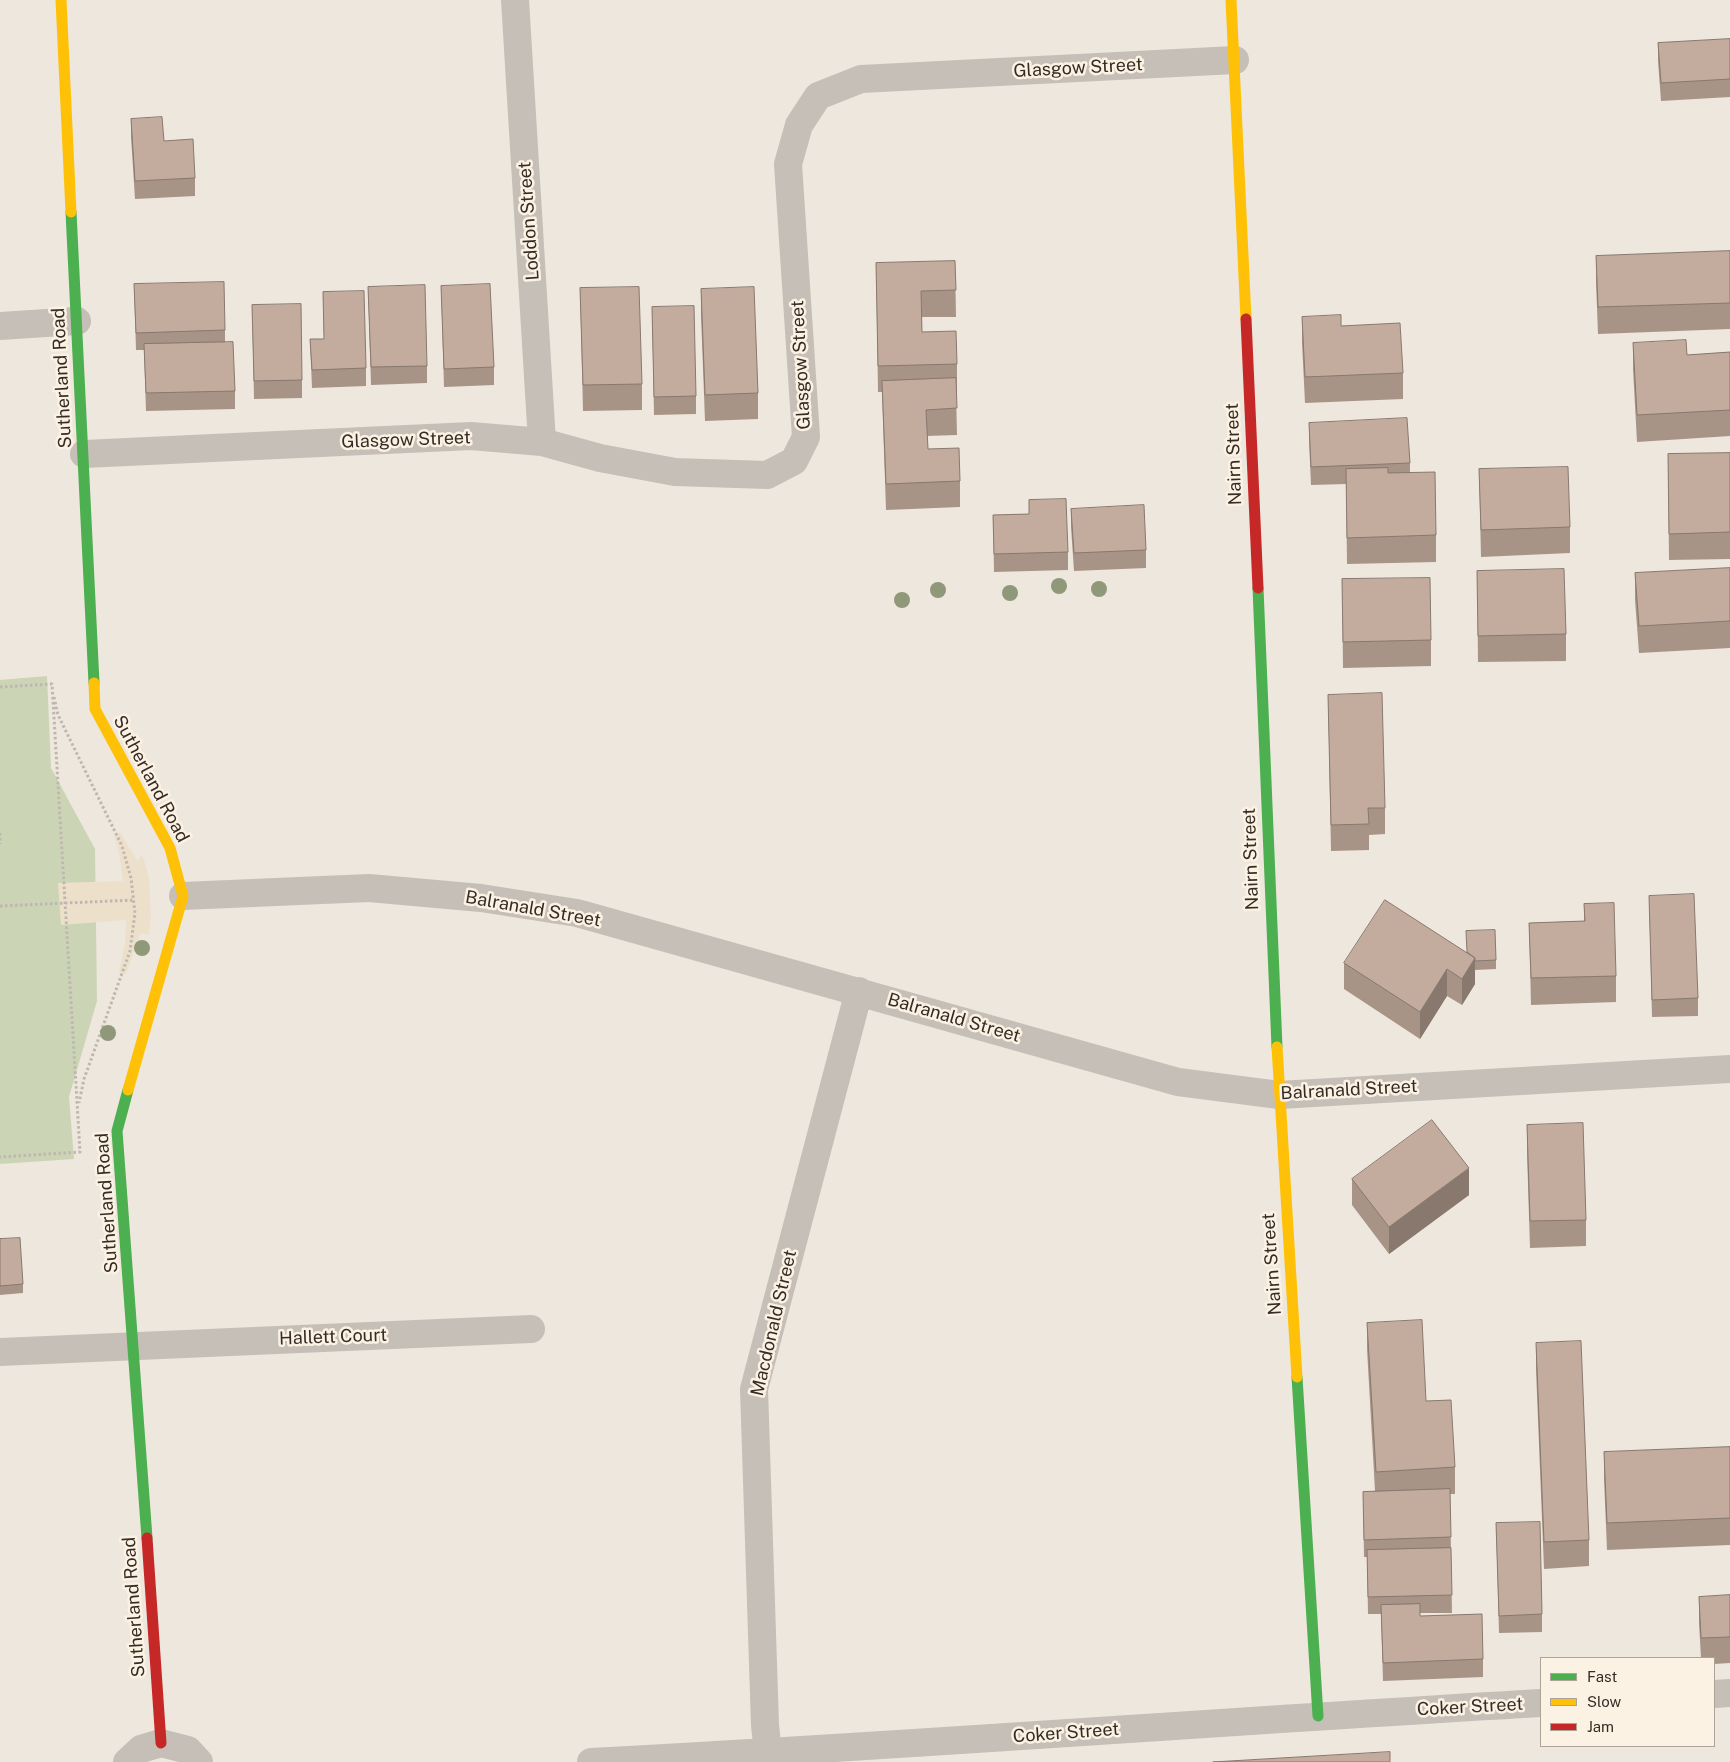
<!DOCTYPE html>
<html>
<head>
<meta charset="utf-8">
<style>
  body { margin:0 }
  #map { position:relative; width:1730px; height:1762px; overflow:hidden; background:#eee7dd; font-family:"Public Sans",sans-serif }
  canvas { display:block }
  .legend { position:absolute; left:1540px; top:1657px; width:175px; height:90px; box-sizing:border-box; background:#fbf2e4; border:1px solid #ada398; margin:0; padding:6px 9px; list-style:none; font-size:15px; color:#372c25 }
  .legend li { display:flex; align-items:center; gap:10px; height:25px }
  .legend b { width:25px; border:1px solid #ada398 }
</style>
</head>
<body>
<div id="map">
<canvas width="1730" height="1762"></canvas>
<ul class="legend">
<li><b style="height:6px;background:#4caf50"></b>Fast</li>
<li><b style="height:6px;background:#ffc107"></b>Slow</li>
<li><b style="height:6px;background:#c62828"></b>Jam</li>
</ul>
</div>
<script>
const context = document.querySelector('canvas').getContext('2d');
context.lineJoin = 'round';
function paint(path, color) { context.fillStyle = color; context.fill(path, 'evenodd'); }
function stroke(path, color, width, dash) { context.strokeStyle = color; context.lineWidth = width; context.lineCap = dash ? 'butt' : 'round'; context.setLineDash(dash || []); context.stroke(path); }
function drawText(font, color, halo, rows, align = 'center') {
  context.font = font + ' "Public Sans",sans-serif'; context.lineWidth = 5; context.setLineDash([]); context.textBaseline = 'middle'; context.strokeStyle = halo; context.fillStyle = color; for (const [text, x, y, turn = 0] of rows) {
    context.save(); context.translate(x, y); context.rotate((+turn || 0) * Math.PI / 180); context.textAlign = isNaN(turn) ? turn : align; if (halo) context.strokeText(text, 0, 0); context.fillText(text, 0, 0); context.restore();
  }
}
paint(new Path2D(`
  M 47,676 L 51,768 L 95,849 L 97,1001 L 69,1097 L 74,1159 L 0,1164 L 0,680 Z`), '#ccd4b6');
paint(new Path2D(`
  M 120,832 L 137,861 L 142,855 L 144,860 L 149,878 L 151,916 L 149,935 L 141,933 L 126,974 L 119,972 L 125,944 L 126,920 L 61,925 L 58,883 L 123,881 L 119,852 L 114,835 Z`), '#ede0cb');
stroke(new Path2D(`
  M 0,687 L 52,684 L 80,1152 L 0,1157
  M 54,697 L 58,715 L 122,846 L 131,878 L 135,913 L 130,951 L 84,1079 L 79,1103
  M 0,833 L 0,844
  M 0,906 L 134,900`), '#bfb7af', 3, [2.5, 2.5]);
stroke(new Path2D(`
  M 515,0 L 542,442
  M 0,326 L 77,321
  M 84,454 L 471,436 L 542,442 L 600,458 L 675,472 L 767,475 L 794,461 L 806,437 L 788,164 L 799,125 L 818,96 L 861,79 L 1235,60
  M 183,896 L 369,888 L 481,898 L 577,913 L 1178,1082 L 1279,1095 L 1730,1069
  M 0,1352 L 531,1329
  M 1714,1694 L 1730,1693
  M 768,1753 L 765,1725 L 754,1389 L 859,991
  M 127,1762 L 141,1749 L 161,1743 L 188,1750 L 199,1762
  M 591,1762 C 908,1746 1224,1721 1541,1703`), '#c6bfb7', 28);
stroke(new Path2D(`
  M 71,212 L 94,683
  M 1258,588 L 1277,1047
  M 128,1090 L 117,1131 L 147,1538
  M 1297,1377 L 1318,1716`), '#4caf50', 11);
stroke(new Path2D(`
  M 61,0 L 71,212
  M 1231,0 L 1246,319
  M 94,683 L 95,709 L 170,848 L 183,896 L 128,1090
  M 1277,1047 L 1297,1377`), '#ffc107', 11);
stroke(new Path2D(`
  M 1246,319 L 1258,588
  M 147,1538 L 161,1743`), '#c62828', 11);
context.fillStyle = '#8f9879';
for (const [x, y] of [
  [1059,586],
  [1099,589],
  [938,590],
  [1010,593],
  [902,600],
  [142,948],
  [108,1033]
]) { context.beginPath(); context.arc(x, y, 8, 0, 2 * Math.PI); context.fill(); }
paint(new Path2D(`
  M 1730,39 L 1730,97 L 1661,101 L 1658,61 L 1658,43 Z
  M 131,119 L 164,141 L 195,178 L 195,196 L 135,199 L 131,137 Z
  M 1730,251 L 1730,329 L 1598,334 L 1596,282 L 1596,256 Z
  M 955,261 L 956,317 L 922,317 L 922,332 L 957,364 L 957,391 L 956,391 L 957,435 L 927,436 L 928,449 L 960,481 L 960,507 L 886,510 L 882,392 L 878,392 L 876,263 Z
  M 134,284 L 225,330 L 225,342 L 235,391 L 235,409 L 146,411 L 144,350 L 136,350 Z
  M 441,286 L 494,367 L 494,385 L 444,387 Z
  M 368,287 L 427,366 L 427,383 L 371,385 Z
  M 580,288 L 642,384 L 642,410 L 583,411 Z
  M 701,289 L 758,393 L 758,419 L 705,421 L 701,315 Z
  M 323,292 L 366,368 L 366,386 L 312,388 L 310,339 L 324,339 Z
  M 252,305 L 302,380 L 302,398 L 254,399 Z
  M 652,307 L 696,396 L 696,414 L 654,415 Z
  M 1302,317 L 1341,326 L 1403,373 L 1403,399 L 1305,403 L 1302,343 Z
  M 1633,343 L 1687,355 L 1730,352 L 1730,436 L 1637,442 L 1633,369 Z
  M 1309,423 L 1410,463 L 1410,472 L 1436,535 L 1436,562 L 1347,564 L 1346,484 L 1311,485 L 1309,440 Z
  M 1730,453 L 1730,559 L 1669,560 L 1668,454 Z
  M 1479,469 L 1570,527 L 1570,553 L 1481,557 Z
  M 1029,500 L 1068,552 L 1068,570 L 994,572 L 993,515 L 1029,514 Z
  M 1071,509 L 1146,550 L 1146,568 L 1074,571 L 1071,527 Z
  M 1730,568 L 1730,648 L 1639,653 L 1635,600 L 1635,573 Z
  M 1477,571 L 1566,634 L 1566,661 L 1478,662 Z
  M 1342,579 L 1431,640 L 1431,666 L 1343,668 Z
  M 1328,695 L 1385,808 L 1385,834 L 1369,835 L 1369,850 L 1331,851 Z
  M 1649,896 L 1698,998 L 1698,1016 L 1652,1017 Z
  M 1584,904 L 1616,976 L 1616,1002 L 1531,1005 L 1529,923 L 1584,921 Z
  M 1467,952 L 1496,960 L 1496,969 L 1475,970 L 1475,984 L 1462,1005 L 1447,996 L 1420,1039 L 1344,989 L 1344,963 Z
  M 1527,1125 L 1586,1220 L 1586,1246 L 1530,1248 L 1527,1152 Z
  M 1352,1179 L 1469,1195 L 1389,1254 L 1352,1205 Z
  M 0,1239 L 23,1284 L 23,1293 L 0,1295 Z
  M 1367,1323 L 1426,1401 L 1455,1467 L 1455,1494 L 1450,1494 L 1452,1613 L 1420,1613 L 1420,1616 L 1483,1659 L 1483,1677 L 1383,1681 L 1381,1614 L 1368,1614 L 1367,1557 L 1364,1557 L 1363,1492 L 1375,1491 L 1367,1349 Z
  M 1536,1343 L 1589,1540 L 1589,1566 L 1544,1569 L 1536,1370 Z
  M 1730,1447 L 1730,1545 L 1607,1550 L 1604,1479 L 1604,1452 Z
  M 1496,1523 L 1542,1614 L 1542,1632 L 1499,1633 Z
  M 1730,1595 L 1730,1663 L 1714,1664 L 1714,1658 L 1701,1658 L 1699,1623 L 1699,1597 Z`), '#a89487');
paint(new Path2D(`
  M 1475,958 L 1475,984 L 1462,1005 L 1462,979 Z
  M 1447,969 L 1447,996 L 1420,1039 L 1420,1012 Z
  M 1469,1168 L 1469,1195 L 1389,1254 L 1389,1227 Z`), '#88786e');
const building = new Path2D(`
  M 1730,39 L 1730,79 L 1661,83 L 1658,43 Z
  M 162,117 L 164,141 L 193,139 L 195,178 L 135,181 L 131,119 Z
  M 1730,251 L 1730,303 L 1598,307 L 1596,256 Z
  M 955,261 L 956,290 L 921,291 L 922,332 L 956,331 L 957,364 L 878,366 L 876,263 Z
  M 224,282 L 225,330 L 136,333 L 134,284 Z
  M 490,284 L 494,367 L 444,369 L 441,286 Z
  M 425,285 L 427,366 L 371,367 L 368,287 Z
  M 639,287 L 642,384 L 583,385 L 580,288 Z
  M 754,287 L 758,393 L 705,395 L 701,289 Z
  M 364,291 L 366,368 L 312,370 L 310,339 L 324,339 L 323,292 Z
  M 301,304 L 302,380 L 254,381 L 252,305 Z
  M 694,306 L 696,396 L 654,397 L 652,307 Z
  M 1341,315 L 1341,326 L 1400,323 L 1403,373 L 1305,377 L 1302,317 Z
  M 1686,340 L 1687,355 L 1730,352 L 1730,410 L 1637,415 L 1633,343 Z
  M 233,342 L 235,391 L 146,393 L 144,344 Z
  M 956,378 L 957,408 L 926,410 L 928,449 L 959,448 L 960,481 L 886,484 L 882,381 Z
  M 1407,418 L 1410,463 L 1311,467 L 1309,423 Z
  M 1730,453 L 1730,532 L 1669,534 L 1668,454 Z
  M 1568,467 L 1570,527 L 1481,530 L 1479,469 Z
  M 1388,468 L 1388,473 L 1435,472 L 1436,535 L 1347,538 L 1346,469 Z
  M 1066,499 L 1068,552 L 994,554 L 993,515 L 1029,514 L 1029,500 Z
  M 1144,505 L 1146,550 L 1074,553 L 1071,509 Z
  M 1730,568 L 1730,621 L 1639,626 L 1635,573 Z
  M 1564,569 L 1566,634 L 1478,636 L 1477,571 Z
  M 1430,578 L 1431,640 L 1343,642 L 1342,579 Z
  M 1382,693 L 1385,808 L 1368,808 L 1369,824 L 1331,825 L 1328,695 Z
  M 1694,894 L 1698,998 L 1652,1000 L 1649,896 Z
  M 1385,900 L 1475,958 L 1462,979 L 1447,969 L 1420,1012 L 1344,963 Z
  M 1614,903 L 1616,976 L 1531,978 L 1529,923 L 1585,921 L 1584,904 Z
  M 1495,930 L 1496,960 L 1475,961 L 1475,958 L 1467,952 L 1466,931 Z
  M 1432,1120 L 1469,1168 L 1389,1227 L 1352,1179 Z
  M 1583,1123 L 1586,1220 L 1530,1221 L 1527,1125 Z
  M 20,1238 L 23,1284 L 0,1286 L 0,1239 Z
  M 1422,1320 L 1426,1401 L 1451,1400 L 1455,1467 L 1376,1472 L 1367,1323 Z
  M 1581,1341 L 1589,1540 L 1544,1542 L 1536,1343 Z
  M 1730,1447 L 1730,1518 L 1607,1523 L 1604,1452 Z
  M 1450,1489 L 1451,1537 L 1364,1540 L 1363,1492 Z
  M 1540,1522 L 1542,1614 L 1499,1616 L 1496,1523 Z
  M 1451,1548 L 1452,1595 L 1368,1597 L 1367,1550 Z
  M 1730,1595 L 1730,1637 L 1701,1638 L 1699,1597 Z
  M 1420,1604 L 1420,1616 L 1482,1614 L 1483,1659 L 1383,1663 L 1381,1605 Z
  M 1390,1752 L 1390,1762 L 1213,1762 Z`);
paint(building, '#c3ac9d');
stroke(building, '#88786e', 1);
drawText('18px', '#372c25', '#fbf2e4', [
  ["Glasgow Street",1078,68,-3],
  ["Loddon Street",529,221,-94],
  ["Glasgow Street",801,365,-93],
  ["Sutherland Road",62,378,-93],
  ["Glasgow Street",406,440,-2],
  ["Nairn Street",1234,454,-92],
  ["Sutherland Road",151,779,62],
  ["Nairn Street",1251,859,-92],
  ["Balranald Street",533,909,10],
  ["Balranald Street",954,1018,16],
  ["Balranald Street",1349,1090,-3],
  ["Sutherland Road",107,1203,-94],
  ["Nairn Street",1272,1264,-94],
  ["Macdonald Street",774,1323,-77],
  ["Hallett Court",333,1337,-2],
  ["Sutherland Road",134,1607,-94],
  ["Coker Street",1470,1707,-3],
  ["Coker Street",1066,1733,-4]
]);
</script>
</body>
</html>
